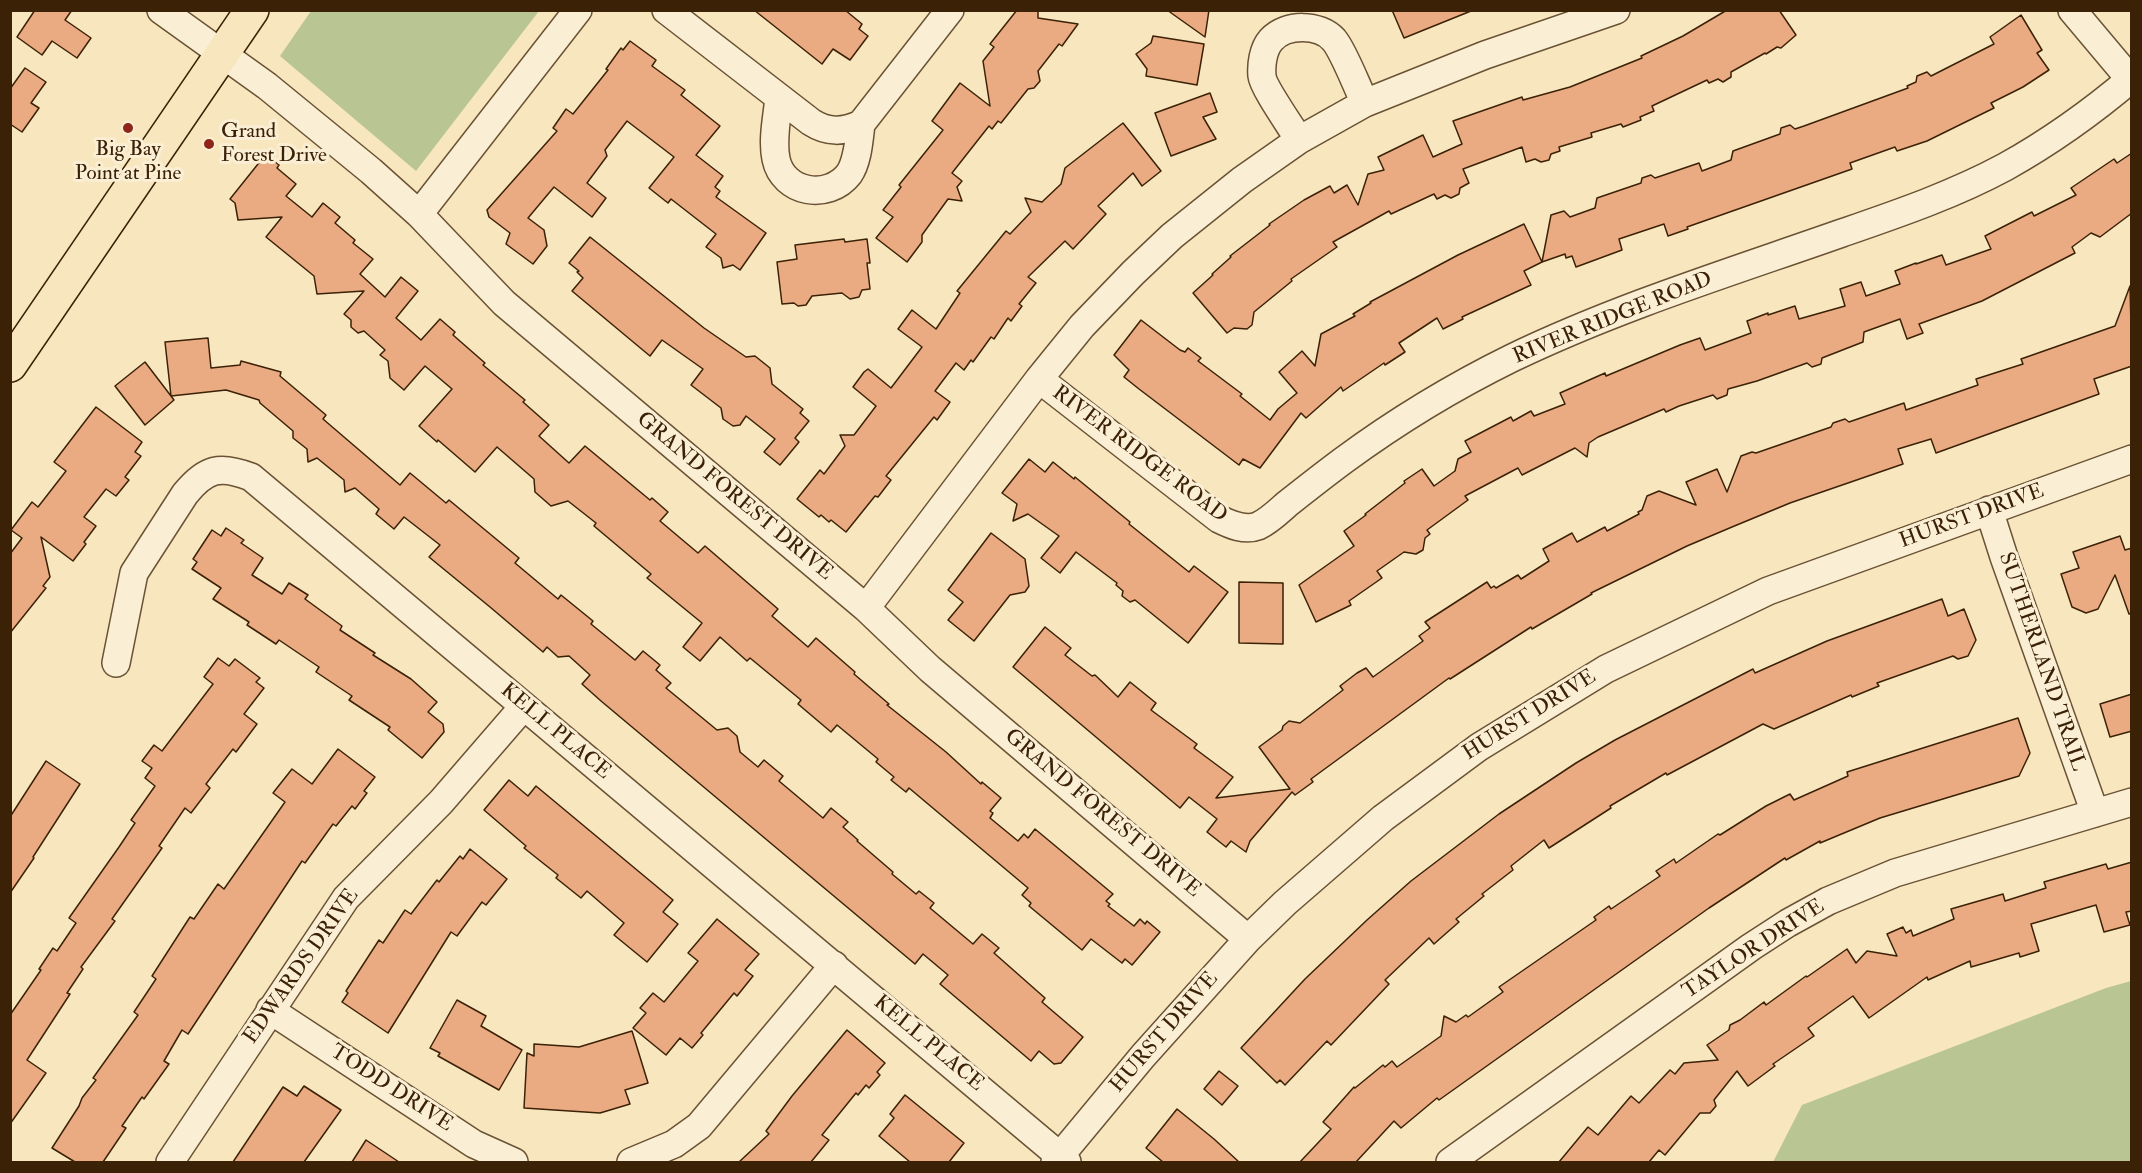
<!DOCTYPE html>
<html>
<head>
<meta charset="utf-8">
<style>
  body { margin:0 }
  #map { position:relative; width:2142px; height:1173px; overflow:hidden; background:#f8e6be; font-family:"IM FELL Double Pica",serif }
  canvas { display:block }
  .frame { position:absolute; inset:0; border:12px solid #3b2106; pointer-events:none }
</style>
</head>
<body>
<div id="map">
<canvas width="2142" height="1173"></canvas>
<div class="frame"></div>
</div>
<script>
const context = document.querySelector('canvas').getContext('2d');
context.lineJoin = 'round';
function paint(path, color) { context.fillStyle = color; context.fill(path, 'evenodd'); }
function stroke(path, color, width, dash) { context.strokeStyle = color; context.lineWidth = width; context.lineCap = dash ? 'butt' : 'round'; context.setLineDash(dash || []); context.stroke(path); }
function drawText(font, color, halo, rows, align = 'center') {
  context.font = font + ' "IM FELL Double Pica",serif'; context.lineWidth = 6; context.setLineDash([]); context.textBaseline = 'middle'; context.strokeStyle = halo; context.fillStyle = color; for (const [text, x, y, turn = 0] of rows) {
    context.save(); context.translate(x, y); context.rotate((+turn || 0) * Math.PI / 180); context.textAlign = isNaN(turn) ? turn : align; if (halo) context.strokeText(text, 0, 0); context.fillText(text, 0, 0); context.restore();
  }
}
paint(new Path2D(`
  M 311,11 L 311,10 L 539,11 L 416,171 L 280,56 Z
  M 2131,981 L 2131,1162 L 1773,1162 L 1802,1105 L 2106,988 Z`), '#b9c694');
const building = new Path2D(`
  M 35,10 L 72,10 L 65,20 L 91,38 L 77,58 L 52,41 L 42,55 L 17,37 Z
  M 754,10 L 845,10 L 862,24 L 859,29 L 868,36 L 850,60 L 833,49 L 822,64 Z
  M 1017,10 L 1038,10 L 1038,18 L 1078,24 L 1062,46 L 1059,44 L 1038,71 L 1040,81 L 1034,88 L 1028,89 L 1001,123 L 998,121 L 992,129 L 989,126 L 952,173 L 962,181 L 957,187 L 962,201 L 948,199 L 922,235 L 922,242 L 907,262 L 876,238 L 893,217 L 883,210 L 901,187 L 899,185 L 943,130 L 932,121 L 960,83 L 990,106 L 983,61 L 994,47 L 990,44 Z
  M 1167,10 L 1209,10 L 1205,37 Z
  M 1392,10 L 1471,10 L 1471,11 L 1404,38 Z
  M 1727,10 L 1779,10 L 1796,35 L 1781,48 L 1777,47 L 1766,54 L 1765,53 L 1731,72 L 1731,77 L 1723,82 L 1718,79 L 1709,83 L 1707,80 L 1652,106 L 1654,111 L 1640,117 L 1641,120 L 1623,127 L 1621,124 L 1591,133 L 1592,137 L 1559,147 L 1560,151 L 1551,154 L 1549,160 L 1541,162 L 1535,159 L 1526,162 L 1522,147 L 1463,169 L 1469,183 L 1460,188 L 1459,194 L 1451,198 L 1445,195 L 1437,199 L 1434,194 L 1391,214 L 1389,211 L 1333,242 L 1337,247 L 1291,279 L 1292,281 L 1254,312 L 1252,325 L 1247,329 L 1234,328 L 1227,333 L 1193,293 L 1213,275 L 1212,274 L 1231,257 L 1230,256 L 1270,225 L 1269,224 L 1304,200 L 1330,186 L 1334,193 L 1347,185 L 1358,205 L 1368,174 L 1384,170 L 1378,157 L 1423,135 L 1433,157 L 1462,144 L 1453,121 L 1522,97 L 1523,100 L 1570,87 L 1642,58 L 1641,56 L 1683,36 Z
  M 2021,15 L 2042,50 L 2037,53 L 2049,70 L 2023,87 L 1991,103 L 1994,108 L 1927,141 L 1897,151 L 1895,147 L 1850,163 L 1852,169 L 1687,227 L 1688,229 L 1668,236 L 1664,224 L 1619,239 L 1622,250 L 1576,267 L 1572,256 L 1566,258 L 1565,254 L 1542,262 L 1524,271 L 1531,285 L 1462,317 L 1463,319 L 1443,329 L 1437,318 L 1399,343 L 1405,352 L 1385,365 L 1384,363 L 1343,391 L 1341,387 L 1306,418 L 1301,413 L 1260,468 L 1243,459 L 1239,465 L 1139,389 L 1124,377 L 1129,370 L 1114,355 L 1141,320 L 1180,350 L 1185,352 L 1188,348 L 1201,358 L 1198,361 L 1242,394 L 1240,396 L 1270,420 L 1278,409 L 1297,393 L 1279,372 L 1302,351 L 1315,366 L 1321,334 L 1355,316 L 1353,314 L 1371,303 L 1370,302 L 1458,255 L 1524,224 L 1542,262 L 1551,215 L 1564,211 L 1570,217 L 1595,208 L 1597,198 L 1641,183 L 1642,178 L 1651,175 L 1655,178 L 1699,163 L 1702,171 L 1731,160 L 1733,151 L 1780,134 L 1781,128 L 1790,125 L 1795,129 L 1804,126 L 1908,88 L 1907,86 L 1916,82 L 1917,76 L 1927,72 L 1931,76 L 1994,44 L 1990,37 Z
  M 1153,36 L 1204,44 L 1197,85 L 1146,76 L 1147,69 L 1136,54 L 1151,43 Z
  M 630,41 L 656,60 L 652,66 L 685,90 L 681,95 L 720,126 L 696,155 L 723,176 L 715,187 L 720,191 L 716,197 L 766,233 L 740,270 L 733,265 L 723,268 L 721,258 L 706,247 L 716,234 L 671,199 L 668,203 L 649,188 L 674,157 L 627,121 L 605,150 L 607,156 L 587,183 L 606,198 L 592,217 L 554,187 L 528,218 L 544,230 L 547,246 L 533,264 L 506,244 L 510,233 L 489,217 L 487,210 L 557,131 L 553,128 L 566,109 L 573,114 L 608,70 L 606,69 L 621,48 L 623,50 Z
  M 25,68 L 46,82 L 31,103 L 39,108 L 22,132 L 10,124 L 10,89 Z
  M 1210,93 L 1217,112 L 1203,117 L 1216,139 L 1171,156 L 1155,113 Z
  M 1123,123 L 1161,171 L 1142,186 L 1133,173 L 1098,206 L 1106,214 L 1073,249 L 1065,241 L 1028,277 L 1036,283 L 1019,304 L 1022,306 L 1011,321 L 1008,318 L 994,339 L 991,337 L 973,362 L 971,360 L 964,370 L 956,363 L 935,391 L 950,402 L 937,420 L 934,417 L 886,476 L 891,480 L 878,497 L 875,496 L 846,532 L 831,520 L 829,522 L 821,515 L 819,517 L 797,499 L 820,470 L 824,474 L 845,446 L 840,435 L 854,435 L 876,406 L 853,387 L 864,372 L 868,369 L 891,388 L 922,347 L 898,329 L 912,310 L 936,329 L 960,293 L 957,291 L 1006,231 L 1010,234 L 1031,212 L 1025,198 L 1042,202 L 1061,184 L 1065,168 Z
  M 2132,153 L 2132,213 L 2100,237 L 2091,233 L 2072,247 L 2075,253 L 1982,301 L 1919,324 L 1923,333 L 1907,339 L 1900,319 L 1864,332 L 1863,342 L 1822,358 L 1821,364 L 1812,367 L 1807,363 L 1757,381 L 1728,389 L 1727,395 L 1717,399 L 1713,395 L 1679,406 L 1666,412 L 1664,409 L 1598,437 L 1589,443 L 1587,457 L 1575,448 L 1522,475 L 1518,468 L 1465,496 L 1468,500 L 1427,530 L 1430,534 L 1425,538 L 1423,550 L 1416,554 L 1404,552 L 1377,571 L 1382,578 L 1349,601 L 1351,605 L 1316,622 L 1299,585 L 1354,546 L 1344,531 L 1366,515 L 1365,514 L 1405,483 L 1404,481 L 1422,469 L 1434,486 L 1455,471 L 1458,459 L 1471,452 L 1465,441 L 1511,417 L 1513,421 L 1531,411 L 1534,416 L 1565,404 L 1560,393 L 1605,373 L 1606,376 L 1680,345 L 1700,338 L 1705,350 L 1751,333 L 1747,321 L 1768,313 L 1768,315 L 1795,306 L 1799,319 L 1845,306 L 1840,289 L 1861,282 L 1866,296 L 1900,284 L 1895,271 L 1916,263 L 1916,264 L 1942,255 L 1946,265 L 1991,249 L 1985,236 L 2032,212 L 2034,216 L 2076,195 L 2071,188 L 2114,159 L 2117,163 Z
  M 266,154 L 279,165 L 277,168 L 296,184 L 286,196 L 312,217 L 323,203 L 340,217 L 335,223 L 355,240 L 353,243 L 373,259 L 360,274 L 385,297 L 401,277 L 418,291 L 396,318 L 421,340 L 440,319 L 455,332 L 453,335 L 485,363 L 483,365 L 525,400 L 523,402 L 549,425 L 539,436 L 569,463 L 585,446 L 650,500 L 652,498 L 668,512 L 660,521 L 698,553 L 705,546 L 778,609 L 772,616 L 808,647 L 816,638 L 855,672 L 854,674 L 889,704 L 887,705 L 946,752 L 981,784 L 982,782 L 1001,798 L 990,811 L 993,813 L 990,818 L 1018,841 L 1024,834 L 1028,838 L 1035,829 L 1113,894 L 1106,901 L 1110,904 L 1108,906 L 1134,926 L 1140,919 L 1145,924 L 1147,921 L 1160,932 L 1132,965 L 1125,959 L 1122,963 L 1091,939 L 1082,950 L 1029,906 L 1031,903 L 1022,895 L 1028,888 L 909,788 L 906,792 L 891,780 L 894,777 L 876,762 L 878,759 L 837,725 L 831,732 L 798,704 L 801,700 L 750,658 L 747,661 L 720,637 L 700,661 L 683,647 L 702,623 L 647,578 L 651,574 L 594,526 L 596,523 L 568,501 L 551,506 L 535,492 L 534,479 L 497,447 L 475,472 L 438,440 L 437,442 L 419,426 L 452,389 L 425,366 L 404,390 L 390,378 L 388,361 L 380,355 L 385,350 L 364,331 L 358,333 L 351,327 L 351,320 L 344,314 L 364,291 L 317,294 L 314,276 L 266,237 L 282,217 L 238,220 L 235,203 L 230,199 Z
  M 590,237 L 704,328 L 746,357 L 755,356 L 770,368 L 772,384 L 803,409 L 800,413 L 809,421 L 795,438 L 799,442 L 780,465 L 764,452 L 775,439 L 746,416 L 740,425 L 733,426 L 723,419 L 721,408 L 691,385 L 703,369 L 662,340 L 650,356 L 572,291 L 583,278 L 577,272 L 579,271 L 569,263 Z
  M 844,239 L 845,242 L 867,239 L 870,263 L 867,263 L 870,289 L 862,290 L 859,297 L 850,299 L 842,293 L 812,296 L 806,305 L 798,306 L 794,303 L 782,304 L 777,262 L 797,259 L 795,245 Z
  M 2130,286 L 2132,366 L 2094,379 L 2099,394 L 1936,453 L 1931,439 L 1898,449 L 1903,464 L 1790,503 L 1732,527 L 1687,546 L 1591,593 L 1592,594 L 1532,629 L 1531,627 L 1450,679 L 1449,678 L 1311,779 L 1313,782 L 1295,795 L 1292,792 L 1250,841 L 1246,852 L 1231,841 L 1226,847 L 1207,832 L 1217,819 L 1189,797 L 1180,808 L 1013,667 L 1045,627 L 1071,648 L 1065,655 L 1092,676 L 1095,675 L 1118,697 L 1130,682 L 1156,703 L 1151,710 L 1197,744 L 1194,748 L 1233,777 L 1216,798 L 1290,789 L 1259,747 L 1282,730 L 1283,726 L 1289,721 L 1300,723 L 1343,690 L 1340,686 L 1357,673 L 1366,668 L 1373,677 L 1423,641 L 1419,636 L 1430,628 L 1425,622 L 1487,582 L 1491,588 L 1494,586 L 1496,588 L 1518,575 L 1521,579 L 1549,561 L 1543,549 L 1572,533 L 1577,542 L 1605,527 L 1607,531 L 1639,514 L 1638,512 L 1642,510 L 1647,496 L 1659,491 L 1696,505 L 1686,482 L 1717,469 L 1727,492 L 1741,456 L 1752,452 L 1756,453 L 1831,427 L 1833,423 L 1845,419 L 1849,422 L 1904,403 L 1906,410 L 1978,385 L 1976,379 L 2023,364 L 2021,359 L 2115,326 Z
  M 208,338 L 211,368 L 240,365 L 241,361 L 281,372 L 280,376 L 326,415 L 323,419 L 400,485 L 410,473 L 446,503 L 449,500 L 519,558 L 515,563 L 558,599 L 561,595 L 593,621 L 591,624 L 635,660 L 643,651 L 660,665 L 656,670 L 671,683 L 666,688 L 717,730 L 728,728 L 737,736 L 740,752 L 758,767 L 764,760 L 783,776 L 779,781 L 823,818 L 831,808 L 848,822 L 843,827 L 858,840 L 857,841 L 893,872 L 892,874 L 916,894 L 919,891 L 934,903 L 930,908 L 973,944 L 982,934 L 999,948 L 994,953 L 1045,998 L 1042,1002 L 1083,1037 L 1061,1063 L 1054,1064 L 1039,1051 L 1031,1061 L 940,984 L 948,975 L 923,954 L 915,964 L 601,701 L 582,684 L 590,675 L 569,656 L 558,657 L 547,647 L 543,652 L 490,607 L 429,557 L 440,545 L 404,517 L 394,529 L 376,514 L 379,509 L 355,488 L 345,492 L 344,480 L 317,458 L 308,462 L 307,449 L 293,438 L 293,431 L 260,403 L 259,400 L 226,390 L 171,396 L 174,400 L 145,425 L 115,386 L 145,362 L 171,396 L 165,342 Z
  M 96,407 L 142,442 L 135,452 L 141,456 L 125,477 L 129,480 L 116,496 L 106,489 L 84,517 L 96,526 L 84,542 L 86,544 L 73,561 L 41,537 L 50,577 L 43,586 L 46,588 L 10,633 L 10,554 L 22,538 L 11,530 L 32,502 L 38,507 L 66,471 L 54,462 Z
  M 1029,459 L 1045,472 L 1053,462 L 1074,479 L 1075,477 L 1130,522 L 1129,524 L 1189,572 L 1194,566 L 1228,592 L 1188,643 L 1135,600 L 1130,602 L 1122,596 L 1123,591 L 1116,585 L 1117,583 L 1076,552 L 1060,573 L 1041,558 L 1059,536 L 1028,514 L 1013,521 L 1017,504 L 1002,493 Z
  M 226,528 L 244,540 L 241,543 L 263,558 L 252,575 L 282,594 L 289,583 L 308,595 L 305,599 L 342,626 L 340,630 L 375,653 L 373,655 L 411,679 L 437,702 L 428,712 L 443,724 L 444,732 L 422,758 L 388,730 L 390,727 L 349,700 L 352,696 L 316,672 L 319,667 L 279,640 L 276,644 L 247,625 L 249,622 L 213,599 L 221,588 L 192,569 L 197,562 L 193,559 L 212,530 L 221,536 Z
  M 991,533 L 1025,559 L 1029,586 L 1025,592 L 1010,595 L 974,641 L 948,620 L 963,602 L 948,590 Z
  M 2120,536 L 2125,550 L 2132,548 L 2132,613 L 2129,614 L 2115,575 L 2098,609 L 2086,613 L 2072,607 L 2061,574 L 2079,568 L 2073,552 Z
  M 1239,582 L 1283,583 L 1283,644 L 1239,643 Z
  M 1942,599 L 1948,616 L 1964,609 L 1976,640 L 1968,656 L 1958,659 L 1953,656 L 1877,683 L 1879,686 L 1852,697 L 1851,695 L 1774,729 L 1763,724 L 1667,775 L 1666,773 L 1610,806 L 1611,808 L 1549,848 L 1544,840 L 1511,866 L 1513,870 L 1482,894 L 1484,896 L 1456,919 L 1459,922 L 1443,936 L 1434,944 L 1429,938 L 1385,980 L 1389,984 L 1331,1045 L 1327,1041 L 1285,1085 L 1280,1080 L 1277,1083 L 1241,1048 L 1305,979 L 1367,920 L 1411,881 L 1499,814 L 1576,763 L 1615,740 L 1753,669 L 1755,673 L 1827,641 Z
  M 218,658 L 229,666 L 235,659 L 260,678 L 256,682 L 264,688 L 244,714 L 257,724 L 236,752 L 233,749 L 206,784 L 210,788 L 191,813 L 185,808 L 159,846 L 162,848 L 112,919 L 115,921 L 81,967 L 83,969 L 67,993 L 70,994 L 27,1060 L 46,1073 L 10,1124 L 10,1015 L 41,970 L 39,969 L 53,948 L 57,951 L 76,923 L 69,918 L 119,847 L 135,823 L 131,820 L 155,786 L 145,778 L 152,768 L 142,761 L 154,745 L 162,751 L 213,684 L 204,677 Z
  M 2132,694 L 2132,731 L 2110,737 L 2100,704 Z
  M 2018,718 L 2030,753 L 2019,776 L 1880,818 L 1820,843 L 1820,841 L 1786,860 L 1785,858 L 1709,908 L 1439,1100 L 1437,1098 L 1401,1128 L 1394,1121 L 1356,1162 L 1300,1162 L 1331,1129 L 1323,1122 L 1354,1087 L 1355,1088 L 1383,1065 L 1385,1067 L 1392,1061 L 1397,1067 L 1441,1036 L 1444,1016 L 1456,1022 L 1466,1015 L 1468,1017 L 1503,992 L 1499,987 L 1596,920 L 1594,917 L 1609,906 L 1611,909 L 1660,876 L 1656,871 L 1674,859 L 1676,863 L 1718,834 L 1720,835 L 1766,806 L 1790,794 L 1794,800 L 1848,776 L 1847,772 Z
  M 338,749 L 375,777 L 364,791 L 367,793 L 355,809 L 352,806 L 336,826 L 333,824 L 305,863 L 302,861 L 188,1034 L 182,1030 L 164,1061 L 169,1064 L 144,1099 L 142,1097 L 122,1126 L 126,1128 L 103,1162 L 75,1162 L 52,1148 L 79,1106 L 82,1098 L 96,1080 L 93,1078 L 138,1015 L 134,1012 L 156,979 L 152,976 L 190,917 L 194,919 L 218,884 L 224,889 L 285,802 L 273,793 L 292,769 L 312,784 Z
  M 46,761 L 80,784 L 33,857 L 34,858 L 10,893 L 10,817 Z
  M 509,780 L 528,796 L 536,786 L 673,900 L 663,912 L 678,924 L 647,962 L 614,935 L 624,923 L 587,891 L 581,898 L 556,878 L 558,875 L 524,848 L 526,846 L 484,810 Z
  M 470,849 L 507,879 L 486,905 L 482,902 L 457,936 L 451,932 L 388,1033 L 342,1002 L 348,993 L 346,991 L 379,940 L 383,943 L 405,910 L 411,914 L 437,880 L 439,882 L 460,856 L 463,859 Z
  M 2132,862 L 2132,911 L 2126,912 L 2130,925 L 2104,932 L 2096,905 L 2031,924 L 2039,951 L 2020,957 L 2019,953 L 1971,967 L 1970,961 L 1928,980 L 1927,977 L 1869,1018 L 1853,996 L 1808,1028 L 1814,1036 L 1773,1064 L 1775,1066 L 1748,1086 L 1737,1071 L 1714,1100 L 1716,1106 L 1710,1113 L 1700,1113 L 1665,1155 L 1659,1150 L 1649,1162 L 1559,1162 L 1588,1127 L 1598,1135 L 1631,1096 L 1639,1103 L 1670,1070 L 1675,1074 L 1684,1063 L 1718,1060 L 1707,1045 L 1729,1030 L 1730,1025 L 1740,1020 L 1764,1002 L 1766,1005 L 1806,976 L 1807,977 L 1847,949 L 1856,963 L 1867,951 L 1897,956 L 1887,934 L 1903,927 L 1906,933 L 1911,930 L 1913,936 L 1954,919 L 1951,909 L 2003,894 L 2005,901 L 2046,888 L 2044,882 L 2106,864 L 2108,869 Z
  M 717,919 L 759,954 L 745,970 L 753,976 L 737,996 L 734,993 L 701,1033 L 703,1035 L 692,1048 L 680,1038 L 666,1055 L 633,1028 L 646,1013 L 640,1008 L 653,993 L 664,1002 L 698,961 L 688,953 Z
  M 457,1000 L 486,1016 L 481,1026 L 522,1050 L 499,1090 L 438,1056 L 440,1053 L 430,1048 Z
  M 847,1030 L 885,1063 L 877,1072 L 880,1075 L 869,1088 L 866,1085 L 858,1095 L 856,1093 L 822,1135 L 829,1140 L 811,1162 L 739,1162 L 769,1134 L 766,1131 L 792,1096 Z
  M 632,1031 L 648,1083 L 625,1090 L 630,1104 L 600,1113 L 524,1108 L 527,1053 L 534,1056 L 534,1044 L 579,1047 Z
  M 1219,1071 L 1238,1086 L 1222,1105 L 1204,1089 Z
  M 304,1086 L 341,1110 L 304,1162 L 233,1162 L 283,1087 L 297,1096 Z
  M 905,1095 L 964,1143 L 949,1162 L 910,1162 L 879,1136 L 894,1118 L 890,1114 Z
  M 1177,1109 L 1214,1139 L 1239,1162 L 1163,1162 L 1146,1148 Z
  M 366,1140 L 399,1162 L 352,1162 Z`);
paint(building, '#eaab83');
stroke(building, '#3b2106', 1.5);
const minor = new Path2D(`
  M 161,10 L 267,86 L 371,171 L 419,214 L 504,303 L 866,608 L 930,669 L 1248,939
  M 666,10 L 811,122 C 828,133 843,132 861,124 L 950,10
  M 2072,10 L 2130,79
  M 779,98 C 777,117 772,140 776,159 C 783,193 828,201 849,174 C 858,161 859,139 861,124
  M 1299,140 C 1292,128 1263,87 1262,76 C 1261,65 1263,49 1271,40 C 1286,23 1320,24 1334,40 C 1344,52 1357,87 1365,103
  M 419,214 L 578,10
  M 1039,379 L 1219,519 C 1231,525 1245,531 1258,526 C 1269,521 1278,512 1287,504 C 1306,489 1325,474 1344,460 C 1397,421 1453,387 1512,358 C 1618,307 1731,272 1842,233 C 1897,214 1953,195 2005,167 C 2050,142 2092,112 2132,78
  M 1989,510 L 2004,557 L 2095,813
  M 866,608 L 1039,379 L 1082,326 L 1133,273 L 1172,236 L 1242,180 L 1299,140 L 1365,103 L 1485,55 L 1616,10
  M 116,663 L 134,573 L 185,494 C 206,468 220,465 251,477 L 1067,1162
  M 270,1010 L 474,1144 L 514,1162
  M 170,1162 L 346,898 L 441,802 L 524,706
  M 631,1162 L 674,1144 L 699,1126 L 834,965
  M 1055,1162 L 1143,1056 L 1248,939 L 1285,903 L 1383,818 L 1479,747 L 1606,669 L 1768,591 L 2132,459
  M 1450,1162 L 1751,947 L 1788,923 L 1828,901 L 1895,873 L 2132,802`);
const major = new Path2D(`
  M 10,365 L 252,10`);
stroke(minor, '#6a5234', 30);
stroke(major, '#3b2106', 36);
stroke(minor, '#faefd5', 27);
stroke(major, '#f8e6be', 33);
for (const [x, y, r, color] of [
  [128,128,6,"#8f2418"],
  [209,144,6,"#8f2418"]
]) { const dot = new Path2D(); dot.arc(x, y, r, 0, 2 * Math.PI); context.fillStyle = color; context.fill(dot); stroke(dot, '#faefd5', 2); }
drawText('21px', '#3b2106', '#faefd5', [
  ["Grand",221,132],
  ["Forest Drive",221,156],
  ["Big Bay",128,150,"center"],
  ["Point at Pine",128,174,"center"]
], 'left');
drawText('21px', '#3b2106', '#faefd5', [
  ["RIVER RIDGE ROAD",1613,319,-22],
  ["RIVER RIDGE ROAD",1139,455,37],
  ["GRAND FOREST DRIVE",734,497,40],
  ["HURST DRIVE",1972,517,-20],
  ["SUTHERLAND TRAIL",2041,662,71],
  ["HURST DRIVE",1530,716,-32],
  ["KELL PLACE",555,732,40],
  ["GRAND FOREST DRIVE",1102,814,40],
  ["TAYLOR DRIVE",1754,950,-33],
  ["EDWARDS DRIVE",302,967,-55],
  ["HURST DRIVE",1165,1033,-49],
  ["KELL PLACE",928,1044,40],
  ["TODD DRIVE",391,1089,33]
]);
</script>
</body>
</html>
